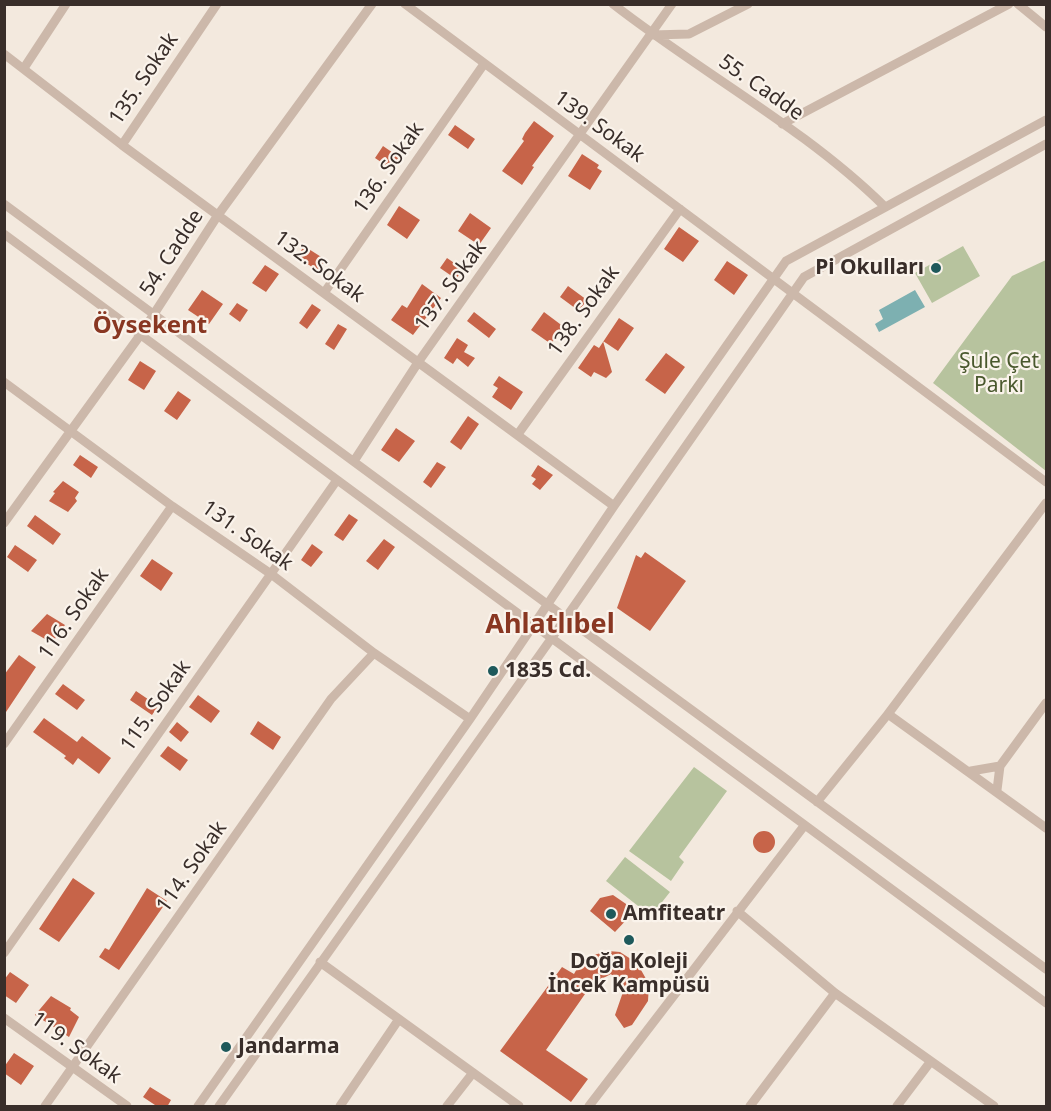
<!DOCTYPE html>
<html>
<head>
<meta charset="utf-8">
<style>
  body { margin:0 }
  #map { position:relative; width:1051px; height:1111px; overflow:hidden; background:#f3e9de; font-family:"Noto Sans",sans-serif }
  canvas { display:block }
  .frame { position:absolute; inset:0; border:6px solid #392e2a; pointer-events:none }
</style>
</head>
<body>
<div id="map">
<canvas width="1051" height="1111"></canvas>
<div class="frame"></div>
</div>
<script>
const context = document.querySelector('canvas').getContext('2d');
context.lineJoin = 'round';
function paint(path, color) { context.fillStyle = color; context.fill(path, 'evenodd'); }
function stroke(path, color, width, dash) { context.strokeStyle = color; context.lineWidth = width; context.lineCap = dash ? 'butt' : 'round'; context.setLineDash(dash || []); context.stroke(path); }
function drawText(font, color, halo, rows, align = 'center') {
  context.font = font + ' "Noto Sans",sans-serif'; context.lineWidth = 4.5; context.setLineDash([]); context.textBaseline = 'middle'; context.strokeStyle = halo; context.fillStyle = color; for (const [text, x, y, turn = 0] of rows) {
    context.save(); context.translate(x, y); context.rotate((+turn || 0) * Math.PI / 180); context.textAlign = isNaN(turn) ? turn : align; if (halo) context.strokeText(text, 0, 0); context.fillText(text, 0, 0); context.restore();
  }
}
paint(new Path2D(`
  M 963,246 L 980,276 L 932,303 L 915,273 Z
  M 1046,260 L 1046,471 L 933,383 L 1012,276 Z
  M 694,767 L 727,791 L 679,857 L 684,862 L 671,881 L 629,851 Z
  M 625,857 L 670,892 L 651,916 L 606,881 Z`), '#b7c39e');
paint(new Path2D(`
  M 915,290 L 925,307 L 879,332 L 875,324 L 883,319 L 879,310 Z`), '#7db0b1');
paint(new Path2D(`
  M 534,121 L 554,136 L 532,166 L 534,167 L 522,185 L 502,171 L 524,141 L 522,139 L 525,133 Z
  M 455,125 L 475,139 L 468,149 L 448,135 Z
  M 383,146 L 399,157 L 390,168 L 375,158 Z
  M 582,154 L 599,165 L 597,168 L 602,171 L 590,190 L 568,176 Z
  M 399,206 L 420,220 L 407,239 L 387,225 Z
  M 470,213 L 491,228 L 479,245 L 458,231 Z
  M 679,227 L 699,241 L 683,262 L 664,249 Z
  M 304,246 L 326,260 L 318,271 L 297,257 Z
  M 447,258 L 463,269 L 456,279 L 440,268 Z
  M 727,261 L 748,275 L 734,295 L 714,280 Z
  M 265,265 L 279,274 L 266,292 L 252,283 Z
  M 422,284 L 441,298 L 413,335 L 391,320 L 402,305 L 407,308 Z
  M 568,286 L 587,300 L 579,311 L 560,297 Z
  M 202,290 L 223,304 L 209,324 L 188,310 Z
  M 237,303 L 248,310 L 240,322 L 229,314 Z
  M 312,304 L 321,310 L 307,329 L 299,323 Z
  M 474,312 L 496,329 L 489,338 L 467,321 Z
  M 544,312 L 564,327 L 551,344 L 531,330 Z
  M 619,318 L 634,328 L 618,351 L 603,341 L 612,372 L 606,378 L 594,372 L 591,377 L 578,368 L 594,345 L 599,348 Z
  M 338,324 L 347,329 L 334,350 L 325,344 Z
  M 457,338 L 468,345 L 464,352 L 475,358 L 468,367 L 457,358 L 453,364 L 444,358 Z
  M 666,353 L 685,367 L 665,394 L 645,380 Z
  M 140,361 L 156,371 L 144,390 L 128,380 Z
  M 499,376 L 523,392 L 511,410 L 492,397 L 498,388 L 493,385 Z
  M 178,391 L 191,400 L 177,420 L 164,411 Z
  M 468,416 L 479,424 L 461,450 L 450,442 Z
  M 396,428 L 415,441 L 399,462 L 381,450 Z
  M 80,455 L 98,467 L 91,478 L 73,465 Z
  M 437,462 L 446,467 L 431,488 L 423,482 Z
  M 538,465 L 553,475 L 540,490 L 532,484 L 536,479 L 531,476 Z
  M 63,481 L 79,492 L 75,498 L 77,501 L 68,512 L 49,501 L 55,493 L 53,492 Z
  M 349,514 L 358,520 L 343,541 L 334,535 Z
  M 35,515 L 61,534 L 53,545 L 27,526 Z
  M 384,539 L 395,547 L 378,570 L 366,561 Z
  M 312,544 L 323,552 L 311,567 L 301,560 Z
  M 15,545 L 37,560 L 28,572 L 7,557 Z
  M 645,552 L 686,581 L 650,631 L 617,608 L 636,555 L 641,558 Z
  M 152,559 L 173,573 L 161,591 L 140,576 Z
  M 47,614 L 65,625 L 52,643 L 31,631 Z
  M 19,655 L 36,667 L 4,715 L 4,675 Z
  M 63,684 L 85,700 L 77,710 L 55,694 Z
  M 136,691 L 158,706 L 152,715 L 130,700 Z
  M 198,695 L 220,711 L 211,723 L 189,707 Z
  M 44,718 L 77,742 L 82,736 L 111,758 L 99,774 L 78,758 L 73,765 L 64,758 L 66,756 L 33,732 Z
  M 258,721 L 281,737 L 273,750 L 250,734 Z
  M 177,722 L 189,732 L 181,742 L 169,732 Z
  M 168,746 L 188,760 L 180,771 L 160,756 Z
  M753 842a11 11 0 1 1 22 0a11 11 0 1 1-22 0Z
  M 73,878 L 95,893 L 59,942 L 39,929 Z
  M 147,888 L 167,901 L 119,970 L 99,957 L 105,948 L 109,950 Z
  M 613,895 L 629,906 L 629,917 L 615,932 L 590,911 L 600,898 Z
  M 608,951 L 620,952 L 637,963 L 649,984 L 648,1001 L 632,1025 L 624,1028 L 615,1015 L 623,992 L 619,983 L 611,974 L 592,984 L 546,1050 L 588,1079 L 571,1102 L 500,1051 L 562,967 L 574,974 L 583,958 Z
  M 10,972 L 29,985 L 16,1003 L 4,995 L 4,980 Z
  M 51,996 L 71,1008 L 70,1010 L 79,1017 L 69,1037 L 35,1015 Z
  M 14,1053 L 34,1066 L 21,1085 L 4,1073 L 4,1067 Z
  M 150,1087 L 171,1100 L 167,1107 L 158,1107 L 143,1097 Z`), '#c76449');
stroke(new Path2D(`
  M 405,4 L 1046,482
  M 613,4 C 700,72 806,129 884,206
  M 1018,4 L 1046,27
  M 652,35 L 689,34 L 748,4
  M 4,54 L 122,145 L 614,506
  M 24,68 L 66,4
  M 782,124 L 1009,4
  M 122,145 L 217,4
  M 4,204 L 566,618 L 1046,969
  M 4,234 L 1046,1003
  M 324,293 L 484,64
  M 4,382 L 172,506 L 271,574 L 374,653 L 470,719
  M 518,434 L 680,209
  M 354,461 L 419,361 L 672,4
  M 4,523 L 141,334 L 218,215 L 372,4
  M 888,714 L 1046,828
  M 4,744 L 172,506
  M 971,771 L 1000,766
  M 997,790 L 1000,766 L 1046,703
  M 817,802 L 888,714 L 1046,503
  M 737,911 L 835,993 L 994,1106
  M 4,953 L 337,480
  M 320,962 L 519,1106
  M 4,1018 L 127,1106
  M 45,1106 L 331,699 L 374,653
  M 198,1106 L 470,719 L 614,506 L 786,261 L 1046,120
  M 219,1106 L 551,639 L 804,277 L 1046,144
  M 340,1106 L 399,1019
  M 447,1106 L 472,1074
  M 589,1106 L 804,826
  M 750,1106 L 835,993
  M 897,1106 L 931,1061`), '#ccb8aa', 9);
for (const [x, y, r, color] of [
  [936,268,6,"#1e595b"],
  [493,671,6,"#1e595b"],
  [611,914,6,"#1e595b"],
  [629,940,6,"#1e595b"],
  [226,1047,6,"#1e595b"]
]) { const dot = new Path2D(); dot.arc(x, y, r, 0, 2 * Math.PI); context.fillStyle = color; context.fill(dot); stroke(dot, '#faf3eb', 2); }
drawText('21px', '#392e2a', '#faf3eb', [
  ["135. Sokak",144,79,-56],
  ["55. Cadde",761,88,35],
  ["139. Sokak",599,127,36],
  ["136. Sokak",389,168,-55],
  ["54. Cadde",172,253,-57],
  ["132. Sokak",319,267,36],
  ["137. Sokak",451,286,-54],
  ["138. Sokak",584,311,-54],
  ["131. Sokak",247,536,35],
  ["116. Sokak",74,614,-55],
  ["115. Sokak",156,706,-55],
  ["114. Sokak",192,867,-55],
  ["119. Sokak",76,1048,36]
]);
drawText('bold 21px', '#392e2a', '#faf3eb', [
  ["Pi Okulları",924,268,"right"],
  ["1835 Cd.",505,671],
  ["Amfiteatr",623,914],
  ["Doğa Koleji",629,962,"center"],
  ["İncek Kampüsü",629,986,"center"],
  ["Jandarma",238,1047]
], 'left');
drawText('21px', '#49582d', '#faf3eb', [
  ["Şule Çet",999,362],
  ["Parkı",999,386]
]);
drawText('bold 24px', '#893722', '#faf3eb', [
  ["Öysekent",150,326]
]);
drawText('bold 27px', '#893722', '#faf3eb', [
  ["Ahlatlıbel",550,625]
]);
</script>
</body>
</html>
